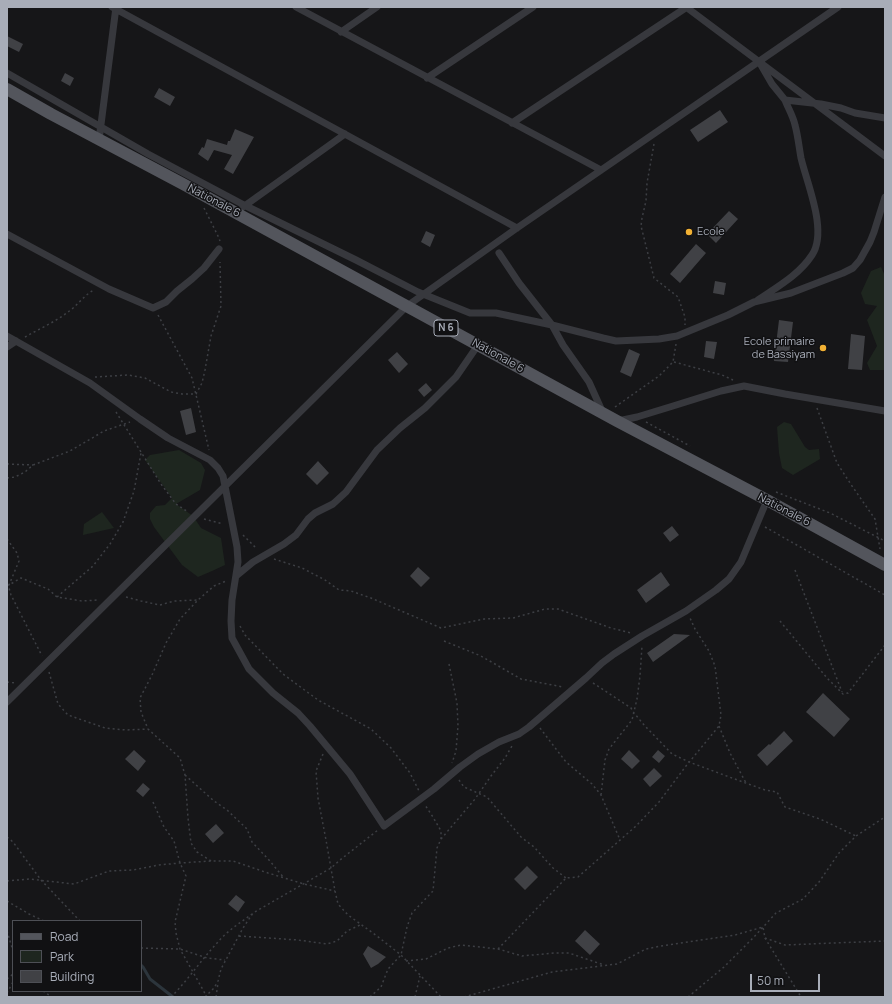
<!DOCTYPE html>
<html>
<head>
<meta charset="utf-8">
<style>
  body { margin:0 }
  #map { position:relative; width:892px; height:1004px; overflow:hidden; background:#161618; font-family:Manrope,sans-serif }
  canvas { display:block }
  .frame { position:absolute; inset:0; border:8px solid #a8adb8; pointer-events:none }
  .legend { position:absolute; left:12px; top:920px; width:130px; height:72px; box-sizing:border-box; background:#111113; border:1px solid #4d4f55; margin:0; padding:5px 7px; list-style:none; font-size:12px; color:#a8adb8 }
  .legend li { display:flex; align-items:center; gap:8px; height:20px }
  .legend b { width:20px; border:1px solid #4d4f55 }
  .scale { position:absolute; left:750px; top:974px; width:70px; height:18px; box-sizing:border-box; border:2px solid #a8adb8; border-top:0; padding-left:5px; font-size:12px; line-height:14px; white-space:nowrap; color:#a8adb8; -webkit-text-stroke:3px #111113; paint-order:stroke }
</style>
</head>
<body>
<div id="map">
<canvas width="892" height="1004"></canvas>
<div class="frame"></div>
<ul class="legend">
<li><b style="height:5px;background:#53555c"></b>Road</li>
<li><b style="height:11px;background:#1e261f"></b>Park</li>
<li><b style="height:11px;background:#404145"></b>Building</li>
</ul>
<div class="scale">50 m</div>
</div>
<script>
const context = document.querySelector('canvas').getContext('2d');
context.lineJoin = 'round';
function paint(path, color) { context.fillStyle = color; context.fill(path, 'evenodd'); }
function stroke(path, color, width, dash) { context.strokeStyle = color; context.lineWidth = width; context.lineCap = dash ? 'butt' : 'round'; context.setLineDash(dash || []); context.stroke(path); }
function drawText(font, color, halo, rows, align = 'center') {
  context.font = font + ' Manrope,sans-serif'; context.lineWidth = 3; context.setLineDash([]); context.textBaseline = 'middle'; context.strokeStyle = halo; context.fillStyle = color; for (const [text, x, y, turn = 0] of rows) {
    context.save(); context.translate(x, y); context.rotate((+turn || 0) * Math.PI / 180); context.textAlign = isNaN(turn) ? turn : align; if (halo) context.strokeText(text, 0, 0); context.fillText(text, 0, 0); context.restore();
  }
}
paint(new Path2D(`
  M 881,267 L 885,276 L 885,370 L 870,370 L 867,363 L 877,346 L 867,320 L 877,306 L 865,304 L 861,293 L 871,271 Z
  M 784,422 L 791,424 L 805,447 L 809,450 L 819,449 L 820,459 L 793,475 L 782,468 L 779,453 L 777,427 Z
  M 179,450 L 201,463 L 205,470 L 200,490 L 176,504 L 193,516 L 201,528 L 221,538 L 225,565 L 212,571 L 198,577 L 182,565 L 154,527 L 150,519 L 150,513 L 156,506 L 165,505 L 172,498 L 145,460 L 150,455 Z
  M 102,512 L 114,528 L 83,535 L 84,524 Z`), '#1e261f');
stroke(new Path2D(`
  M 141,965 L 143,967 L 150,979 L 173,997`), '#2c353c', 3);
paint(new Path2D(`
  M 7,36 L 23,44 L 19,52 L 7,46 Z
  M 65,73 L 74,78 L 70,86 L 61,81 Z
  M 159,88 L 175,97 L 170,106 L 154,97 Z
  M 720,110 L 728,122 L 698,142 L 690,130 Z
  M 235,129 L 254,137 L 233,174 L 224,169 L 232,155 L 214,150 L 208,161 L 198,154 L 202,147 L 204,148 L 207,139 L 227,145 L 228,141 L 230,141 Z
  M 729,211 L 738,219 L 716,243 L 707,234 Z
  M 426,231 L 435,235 L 430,247 L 421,242 Z
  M 696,244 L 706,253 L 680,283 L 670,274 Z
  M 715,281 L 726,283 L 724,295 L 713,293 Z
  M 779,320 L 793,322 L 788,362 L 774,361 Z
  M 851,334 L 865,336 L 862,370 L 848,369 Z
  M 706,341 L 717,342 L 714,359 L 704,357 Z
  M 629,349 L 640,354 L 631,377 L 620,372 Z
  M 397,352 L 408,364 L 399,373 L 388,360 Z
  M 426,383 L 432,390 L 424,397 L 418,390 Z
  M 191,408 L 196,432 L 186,435 L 180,411 Z
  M 318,461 L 329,473 L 317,485 L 306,474 Z
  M 672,526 L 679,535 L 670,542 L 663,533 Z
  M 418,567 L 430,578 L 421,587 L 410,576 Z
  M 661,572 L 670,585 L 646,603 L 637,590 Z
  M 674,634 L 690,635 L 653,662 L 647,653 Z
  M 823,693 L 850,719 L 834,737 L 806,712 Z
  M 784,731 L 793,741 L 767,766 L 757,755 L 769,744 L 770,745 Z
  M 134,750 L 146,761 L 138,771 L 125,759 Z
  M 629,750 L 640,761 L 632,769 L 621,759 Z
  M 658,750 L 665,756 L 659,763 L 652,757 Z
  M 654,768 L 662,776 L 650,787 L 643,779 Z
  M 143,783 L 150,789 L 143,797 L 136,791 Z
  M 216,824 L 224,833 L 213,843 L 205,834 Z
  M 527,866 L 538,877 L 525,890 L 514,879 Z
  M 236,895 L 245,902 L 238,912 L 228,904 Z
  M 585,930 L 600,944 L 590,955 L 575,941 Z
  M 368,946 L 386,957 L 378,964 L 371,968 L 363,954 Z`), '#404145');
stroke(new Path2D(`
  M 654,144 L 647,183 L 646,201 L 642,218 L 641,226 L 654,278 L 678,297 L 685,317 L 685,325
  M 204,208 L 218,236 L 220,241
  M 158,315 L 192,378 L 209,450
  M 25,337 C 39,329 55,322 68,312 C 77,306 84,295 94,290
  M 674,362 L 722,375 L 733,380
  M 95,377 L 128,375 L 145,378 L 171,392 L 182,394 L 196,394 L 202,383 L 205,370 L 211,336 L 221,306 L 220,262
  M 615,407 L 659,376 L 673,362 L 676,344
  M 817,408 L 837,463 L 852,486 L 875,519 L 880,549
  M 116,412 L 161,484 L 176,504 L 188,512
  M 646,422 L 690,446
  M 7,464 L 33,465
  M 7,478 L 15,477 L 25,472 L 33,465 L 70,451 L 104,431 L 130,422
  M 776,492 L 830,513 L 885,541
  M 204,519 L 223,524
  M 765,527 L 885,595
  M 243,535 L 257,549
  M 7,539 L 17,553 L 19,561 L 9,585 L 9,588 L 11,595 L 42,656
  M 274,559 L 302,568 L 325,580 L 339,590 L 351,591 L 371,598 L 441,628 L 484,619 L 513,618 L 545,609 L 558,609 L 611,628 L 631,633
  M 795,570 L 842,692
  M 7,585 L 9,585 L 21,578 L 48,589 L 57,597 L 82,601 L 98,600
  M 57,597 L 93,566 L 110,544 L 123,522 L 134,491 L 141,453
  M 126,597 L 141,601 L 160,605 L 174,601 L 198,600
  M 780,621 L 827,678 L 843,694 L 848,693 L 885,645
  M 240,626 L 245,635 L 283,674 L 318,700 L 371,729 L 391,748 L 410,773 L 419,791
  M 444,641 L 481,656 L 521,679 L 563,687
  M 449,664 L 457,703 L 458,726 L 456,751 L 452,763
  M 49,672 L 58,704 L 68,715 L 105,728 L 126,730 L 148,729
  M 7,682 L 15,683
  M 593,683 L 631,708 L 634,713 L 645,726 L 672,754 L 689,762 L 732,778 L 765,790 L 777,792 L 785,807 L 820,819 L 856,836
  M 719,726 L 730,753 L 746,783
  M 540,728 L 566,762 L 592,784 L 601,795 L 620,840
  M 323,754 L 316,771 L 318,798 L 326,840 L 335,891 L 338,904 L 348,915 L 377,936 L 401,955 L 441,997
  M 185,775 L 214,801 L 227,810 L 247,829 L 252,842 L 269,860 L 284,878
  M 459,780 L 464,787 L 487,797 L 521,837 L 534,847 L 553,868 L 566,878
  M 601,795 L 605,760 L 609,749 L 632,720 L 637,699 L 640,676 L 642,646
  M 153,802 L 164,827 L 174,841 L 180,863 L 186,876 L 175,922 L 176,933 L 180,949 L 207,997
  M 7,837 L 13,842 L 41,880 L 80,921
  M 441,839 L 475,799 L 491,776 L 505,758 L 512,746
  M 211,861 L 197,852 L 191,843 L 188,818 L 185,775 L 180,758 L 148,729 L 141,712 L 140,698 L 152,675 L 166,643 L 180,619 L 198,600 L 214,586 L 226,581
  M 7,881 L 29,879 L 74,884 L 109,871 L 133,870 L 159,865 L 180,863 L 211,861 L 233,861 L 268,873 L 304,884 L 335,891
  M 7,901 L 29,914 L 44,921
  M 7,931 L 13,951
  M 239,936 L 298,940 L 327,944 L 337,941 L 347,931 L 360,925
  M 765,938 L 801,997
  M 141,948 L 180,949 L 207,958 L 225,960
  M 498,949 L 566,878 L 578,877 L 636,826 L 659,802 L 686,766 L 719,726 L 721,715 L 715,666 L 709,651 L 695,629 L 690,618
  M 406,961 L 426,959 L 448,948 L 461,945 L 498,949 L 522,956 L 554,953 L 569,953 L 604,965
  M 7,979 L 13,974
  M 43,991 L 52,997
  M 7,993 L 13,982
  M 171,997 C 188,980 201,960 218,942 C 227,931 240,923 252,914
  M 205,997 L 214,988 L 218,981 L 221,969 L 243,928 L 253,913 L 331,868 L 340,860 L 378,830
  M 216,997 L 218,983
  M 370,997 L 381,987 L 388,969 L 401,955 L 407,927 L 412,913 L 433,891 L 437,848 L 441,839 L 441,831 L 433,817 L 425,805
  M 415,997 L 420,976
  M 464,997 L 552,972 L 617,964 L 646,949 L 661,946 L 735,935 L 763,927 L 765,938 L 785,945 L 833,943 L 885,941
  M 688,997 L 724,967 L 753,938 L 776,913 L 803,899 L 819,882 L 839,853 L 856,836 L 885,817`), '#3d3f44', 1.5, [2, 3]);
stroke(new Path2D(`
  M 112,7 L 517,228
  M 296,7 L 601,170
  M 686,7 L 885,156
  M 341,32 L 377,7
  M 761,65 L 772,84 L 785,100 L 821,104 L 841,108 L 855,113 L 885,118
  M 7,73 L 148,154 L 244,205 L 356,260 L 418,292 L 470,313 L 496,313 L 552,325 L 603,338 L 616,341 L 659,339 L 677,336 L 728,315 L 754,302 L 791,293 L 843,273 L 853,268 L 860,260 L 870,242 L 874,232 L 885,197
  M 427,78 L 533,7
  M 512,123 L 687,7
  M 99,140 L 116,7
  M 243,207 L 345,134
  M 7,234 L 109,289 L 153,308 L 166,302 L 177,291 L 192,279 L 204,268 L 219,249
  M 499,253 L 519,283 L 552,325 L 563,345 L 589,382 L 603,413
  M 758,300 C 777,287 799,275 812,255 C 828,231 807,184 801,158 C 799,147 798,136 795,125 C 793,116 788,108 785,100
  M 7,336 L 90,383 L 140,419 L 168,438 L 210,460 L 218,468 L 223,476 L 237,547 L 238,562 L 232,600 L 231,621 L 232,638 L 249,669 L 273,693 L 298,713 L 310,726 L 350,774 L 384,826 L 434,789 L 460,767 L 478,754 L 499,742 L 519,734 L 529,727 L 586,678 L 602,663 L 614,654 L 642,636 L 686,611 L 716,590 L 729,579 L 741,562 L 767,500
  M 7,347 L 16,341
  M 618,421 L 637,417 L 673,406 L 721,391 L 744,386 L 785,394 L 885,411
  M 236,576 L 253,562 L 284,544 L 296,535 L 308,519 L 315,513 L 333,504 L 346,492 L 377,450 L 400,428 L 425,408 L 456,377 L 478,345
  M 7,702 L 407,306 L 517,228 L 838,7`), '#37383d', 7);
stroke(new Path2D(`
  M 7,89 L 51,114 L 183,184 L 617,421 L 767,500 L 885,565`), '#53555c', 12);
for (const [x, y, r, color] of [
  [689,232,4,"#f2b134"],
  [823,348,4,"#f2b134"]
]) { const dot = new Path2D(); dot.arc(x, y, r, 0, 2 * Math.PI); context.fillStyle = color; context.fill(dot); stroke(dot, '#111113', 1.5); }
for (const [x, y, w] of [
  [446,328,24]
]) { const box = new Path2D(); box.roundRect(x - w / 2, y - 8, w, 16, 3); context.fillStyle = '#111113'; context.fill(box); stroke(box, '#a8adb8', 1); }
drawText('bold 10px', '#a8adb8', null, [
  ["N 6",446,328]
]);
drawText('11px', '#a8adb8', '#111113', [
  ["Nationale 6",214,201,28],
  ["Nationale 6",498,356,29],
  ["Nationale 6",784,510,28]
]);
drawText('11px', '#a8adb8', '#111113', [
  ["Ecole",697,232],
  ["Ecole primaire",815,342,"right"],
  ["de Bassiyam",815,355,"right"]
], 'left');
</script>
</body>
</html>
